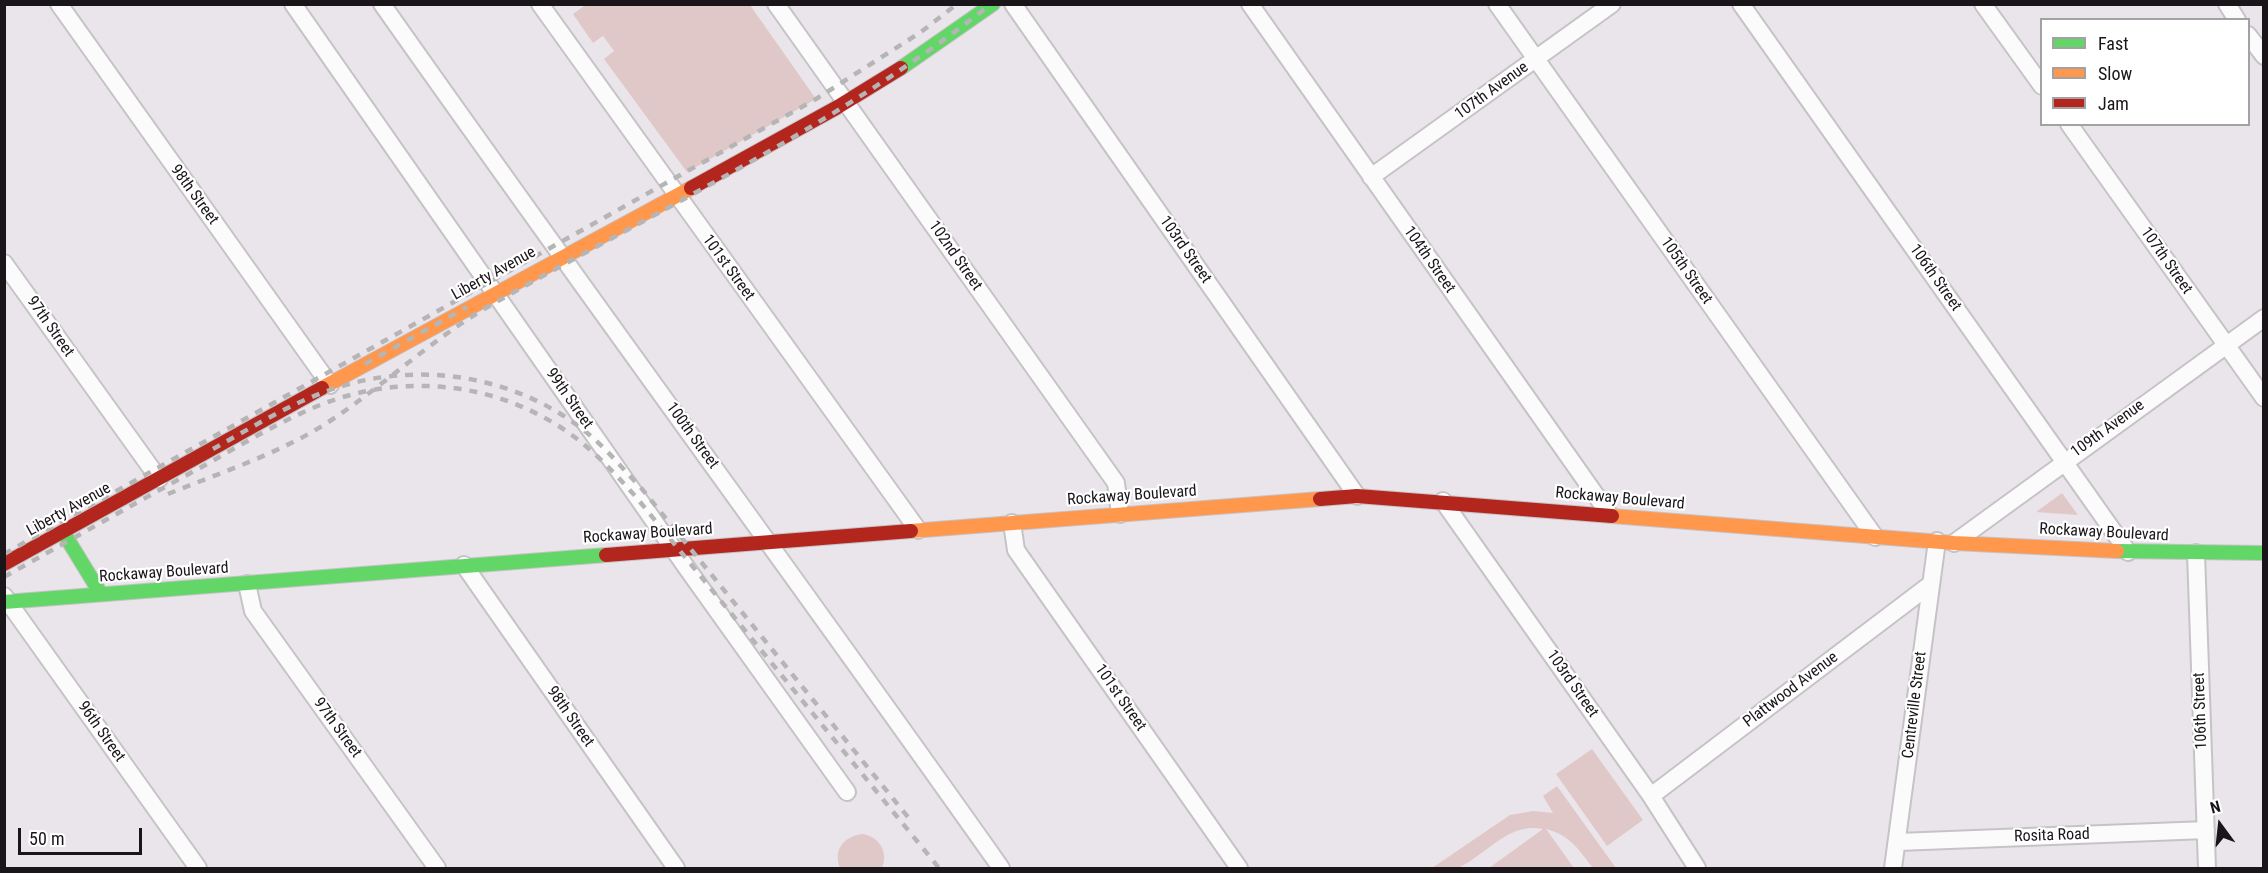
<!DOCTYPE html>
<html>
<head>
<meta charset="utf-8">
<style>
  body { margin:0 }
  #map { position:relative; width:2268px; height:873px; overflow:hidden; background:#eae5ea; font-family:"Roboto Condensed",sans-serif }
  canvas { display:block }
  .frame { position:absolute; inset:0; border:6px solid #191519; pointer-events:none }
  .legend { position:absolute; left:2040px; top:18px; width:210px; height:108px; box-sizing:border-box; background:#fff; border:2px solid #a3a1a3; margin:0; padding:8px 10px; list-style:none; font-size:18px; color:#191519 }
  .legend li { display:flex; align-items:center; gap:12px; height:30px }
  .legend b { width:30px; border:2px solid #a3a1a3 }
  .north { position:absolute; left:2190px; top:795px; width:60px; height:60px; -webkit-text-stroke:4px #fff; paint-order:stroke; rotate:345deg; font-size:16px; font-weight:700; line-height:24px; text-align:center; color:#191519 }
  .north::after { content:''; display:block; margin:auto; width:21px; height:27px; background:#191519; clip-path:polygon(50% 0,100% 100%,50% 72%,0 100%) }
  .scale { position:absolute; left:18px; top:828px; width:124px; height:27px; box-sizing:border-box; border:3px solid #191519; border-top:0; padding-left:8px; font-size:18px; line-height:21px; white-space:nowrap; color:#191519; -webkit-text-stroke:4px #fff; paint-order:stroke }
</style>
</head>
<body>
<div id="map">
<canvas width="2268" height="873"></canvas>
<div class="frame"></div>
<ul class="legend">
<li><b style="height:8px;background:#63d668"></b>Fast</li>
<li><b style="height:8px;background:#ff974d"></b>Slow</li>
<li><b style="height:8px;background:#b3261e"></b>Jam</li>
</ul>
<div class="north">N</div>
<div class="scale">50 m</div>
</div>
<script>
const context = document.querySelector('canvas').getContext('2d');
context.lineJoin = 'round';
function paint(path, color) { context.fillStyle = color; context.fill(path, 'evenodd'); }
function stroke(path, color, width, dash) { context.strokeStyle = color; context.lineWidth = width; context.lineCap = dash ? 'butt' : 'round'; context.setLineDash(dash || []); context.stroke(path); }
function drawText(font, color, halo, rows, align = 'center') {
  context.font = font + ' "Roboto Condensed",sans-serif'; context.lineWidth = 4.5; context.setLineDash([]); context.textBaseline = 'middle'; context.strokeStyle = halo; context.fillStyle = color; for (const [text, x, y, turn = 0] of rows) {
    context.save(); context.translate(x, y); context.rotate((+turn || 0) * Math.PI / 180); context.textAlign = isNaN(turn) ? turn : align; if (halo) context.strokeText(text, 0, 0); context.fillText(text, 0, 0); context.restore();
  }
}
paint(new Path2D(`
  M 587,4 L 750,5 L 816,99 L 687,172 L 604,59 L 614,51 L 603,36 L 593,43 L 573,14 Z
  M 2062,493 L 2078,515 L 2036,512 Z
  M 1592,749 L 1643,820 L 1607,846 L 1556,774 Z
  M 1557,786 L 1616,868 L 1593,868 C 1579,850 1570,835 1546,829 L 1574,868 L 1489,868 L 1543,829 C 1509,822 1488,853 1460,867 C 1453,871 1440,869 1432,868 L 1510,815 L 1533,811 L 1553,813 L 1543,796 Z
  M 862,834 C 879,836 889,852 882,868 L 840,868 C 833,850 843,837 862,834 Z`), '#e1c8c8');
const street = new Path2D(`
  M 59,4 L 330,385
  M 293,4 L 686,567 L 847,792
  M 382,4 C 586,294 797,579 1001,868
  M 540,4 L 918,530
  M 776,4 L 1116,483 L 1120,514
  M 1013,4 L 1357,496
  M 1250,4 L 1609,514
  M 1497,4 L 1875,537
  M 1741,4 L 2128,552
  M 1983,4 L 2042,86
  M 2227,4 L 2237,20
  M 2248,35 L 2264,56
  M 2069,124 L 2264,398
  M 1371,177 L 1612,4
  M 4,263 L 159,479
  M 1443,501 L 1651,796 L 1697,868
  M 1012,523 L 1016,550 L 1239,868
  M 1954,543 L 2264,318
  M 2196,553 L 2207,868
  M 464,565 L 676,868
  M 247,584 L 253,611 L 437,868
  M 4,596 L 198,868
  M 1651,796 L 1931,584
  M 1898,842 L 2206,830
  M 1893,868 L 1937,541`);
const fast = new Path2D(`
  M 901,68 L 993,4
  M 63,532 L 101,594
  M 2117,551 L 2264,553
  M 4,602 L 606,555`);
const slow = new Path2D(`
  M 322,388 L 691,188
  M 1612,516 L 1954,543 L 2117,551
  M 911,531 L 1320,499`);
const jam = new Path2D(`
  M 691,188 L 836,108 L 901,68
  M 1320,499 L 1357,496 L 1612,516
  M 606,555 L 911,531
  M 4,564 L 322,388`);
stroke(street, '#c6c3c6', 20);
stroke(fast, '#c6c3c6', 16);
stroke(slow, '#c6c3c6', 16);
stroke(jam, '#c6c3c6', 16);
stroke(street, '#fcfbfc', 16);
stroke(fast, '#63d668', 14);
stroke(slow, '#ff974d', 14);
stroke(jam, '#b3261e', 14);
stroke(new Path2D(`
  M 365,364 L 467,307
  M 213,449 C 251,428 289,404 330,390 C 412,361 506,373 577,425 C 602,443 621,467 642,489 L 912,822
  M 168,494 C 222,472 281,453 330,421 C 386,384 433,338 491,305 C 658,210 840,124 991,4
  M 4,554 L 816,99 L 921,32 L 957,4
  M 4,577 C 72,539 139,501 207,464 C 244,443 281,421 320,405 C 396,375 481,380 552,422 C 585,441 611,469 636,497 L 939,868`), '#b5b5b5', 4.5, [8, 8]);
drawText('16px', '#191519', '#fff', [
  ["107th Avenue",1492,91,-36],
  ["98th Street",194,195,54],
  ["103rd Street",1185,250,55],
  ["102nd Street",955,256,55],
  ["104th Street",1429,260,55],
  ["107th Street",2166,261,55],
  ["101st Street",728,268,54],
  ["105th Street",1686,271,55],
  ["Liberty Avenue",494,274,-29],
  ["106th Street",1935,278,55],
  ["97th Street",50,327,55],
  ["99th Street",569,399,55],
  ["109th Avenue",2108,429,-36],
  ["100th Street",692,436,54],
  ["Rockaway Boulevard",1132,496,-4],
  ["Rockaway Boulevard",1620,499,5],
  ["Liberty Avenue",69,510,-29],
  ["Rockaway Boulevard",2104,533,3],
  ["Rockaway Boulevard",648,534,-4],
  ["Rockaway Boulevard",164,573,-4],
  ["103rd Street",1572,684,55],
  ["Plattwood Avenue",1791,690,-37],
  ["101st Street",1120,698,55],
  ["Centreville Street",1915,705,-83],
  ["106th Street",2201,711,-92],
  ["98th Street",570,717,55],
  ["97th Street",337,728,54],
  ["96th Street",101,732,55],
  ["Rosita Road",2052,836,-2]
]);
</script>
</body>
</html>
